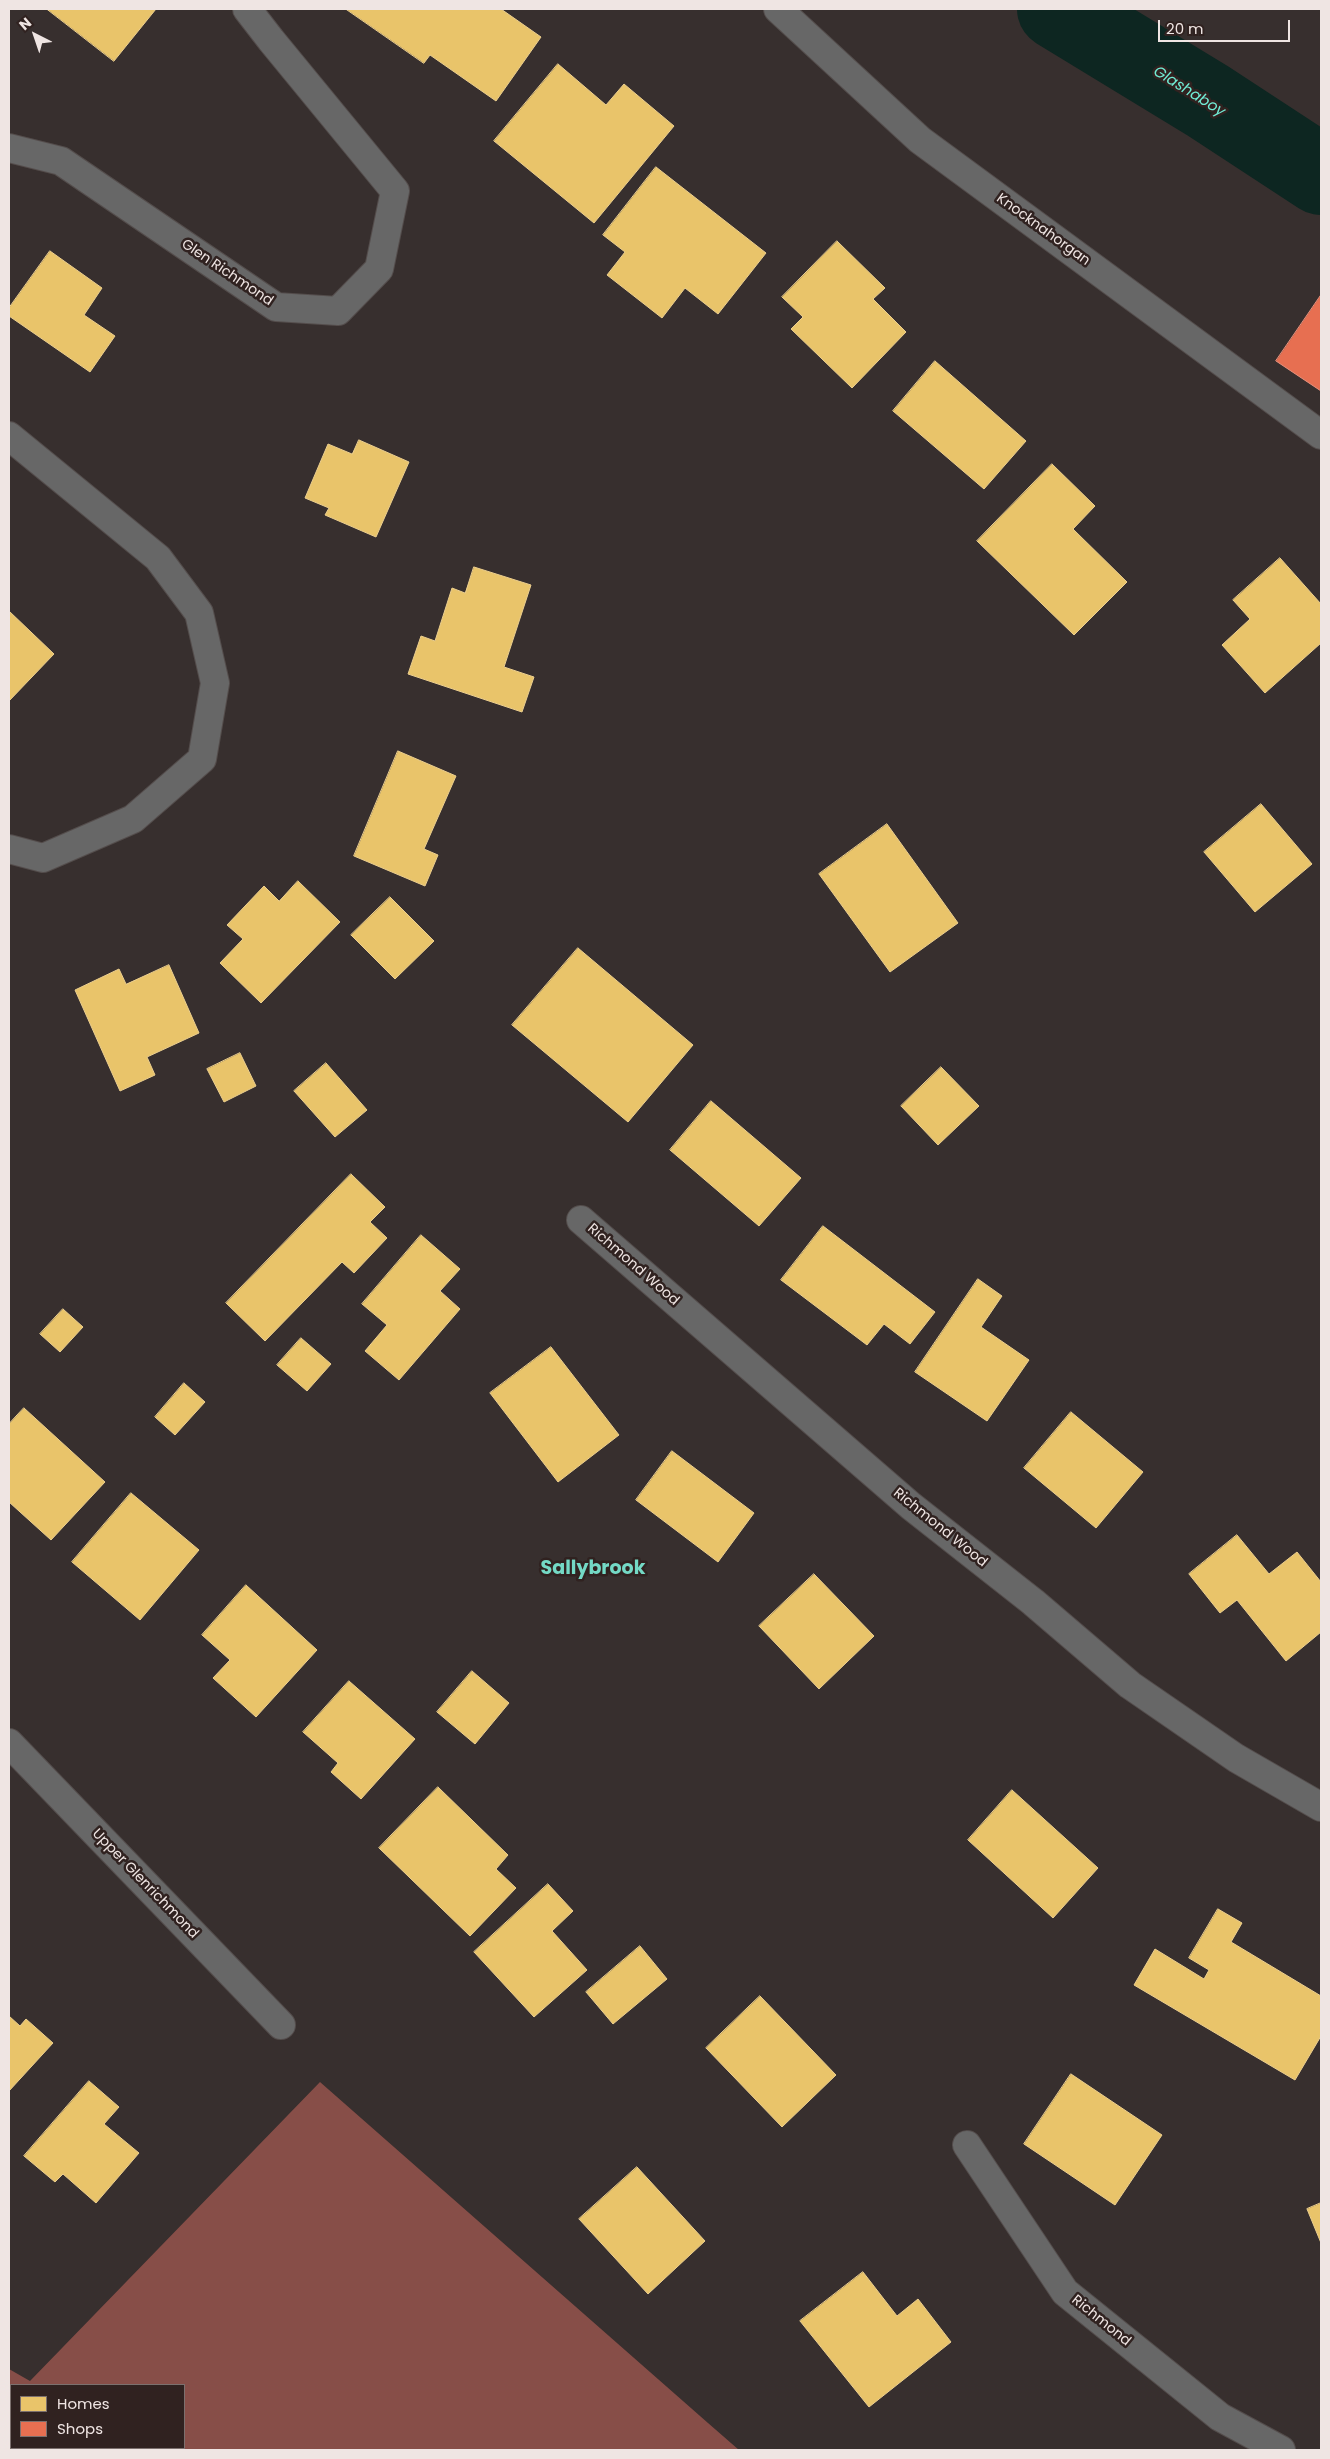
<!DOCTYPE html>
<html>
<head>
<meta charset="utf-8">
<style>
  body { margin:0 }
  #map { position:relative; width:1330px; height:2459px; overflow:hidden; background:#372f2e; font-family:Poppins,sans-serif }
  canvas { display:block }
  .frame { position:absolute; inset:0; border:10px solid #efe5e3; pointer-events:none }
  .legend { position:absolute; left:10px; top:2384px; width:175px; height:65px; box-sizing:border-box; background:#302220; border:1px solid #7c706e; margin:0; padding:6px 9px; list-style:none; font-size:15px; color:#efe5e3 }
  .legend li { display:flex; align-items:center; gap:10px; height:25px }
  .legend b { width:25px; border:1px solid #7c706e }
  .north { position:absolute; left:10px; top:10px; width:50px; height:50px; -webkit-text-stroke:4px #302220; paint-order:stroke; rotate:319deg; font-size:14px; font-weight:700; line-height:20px; text-align:center; color:#efe5e3 }
  .north::after { content:''; display:block; margin:auto; width:18px; height:22px; background:#efe5e3; clip-path:polygon(50% 0,100% 100%,50% 72%,0 100%) }
  .scale { position:absolute; left:1158px; top:20px; width:132px; height:22px; box-sizing:border-box; border:2px solid #efe5e3; border-top:0; padding-left:6px; font-size:15px; line-height:18px; white-space:nowrap; color:#efe5e3; -webkit-text-stroke:4px #302220; paint-order:stroke }
</style>
</head>
<body>
<div id="map">
<canvas width="1330" height="2459"></canvas>
<div class="frame"></div>
<ul class="legend">
<li><b style="height:14px;background:#e9c46a"></b>Homes</li>
<li><b style="height:14px;background:#e76f51"></b>Shops</li>
</ul>
<div class="north">N</div>
<div class="scale">20 m</div>
</div>
<script>
const context = document.querySelector('canvas').getContext('2d');
context.lineJoin = 'round';
function paint(path, color) { context.fillStyle = color; context.fill(path, 'evenodd'); }
function stroke(path, color, width, dash) { context.strokeStyle = color; context.lineWidth = width; context.lineCap = dash ? 'butt' : 'round'; context.setLineDash(dash || []); context.stroke(path); }
function drawText(font, color, halo, rows, align = 'center') {
  context.font = font + ' Poppins,sans-serif'; context.lineWidth = 5; context.setLineDash([]); context.textBaseline = 'middle'; context.strokeStyle = halo; context.fillStyle = color; for (const [text, x, y, turn = 0] of rows) {
    context.save(); context.translate(x, y); context.rotate((+turn || 0) * Math.PI / 180); context.textAlign = isNaN(turn) ? turn : align; if (halo) context.strokeText(text, 0, 0); context.fillText(text, 0, 0); context.restore();
  }
}
paint(new Path2D(`
  M 320,2082 L 708,2423 L 739,2450 L 9,2450 L 9,2369 L 30,2381 ZM 11,2385 L 184,2385 L 184,2448 L 11,2448 Z`), '#874e48');
const homes = new Path2D(`
  M 47,9 L 156,9 L 114,61 Z
  M 346,9 L 501,9 L 541,37 L 496,101 L 430,55 L 424,63 Z
  M 558,64 L 606,105 L 624,84 L 674,126 L 594,223 L 494,141 Z
  M 656,167 L 766,253 L 718,314 L 685,288 L 662,318 L 607,275 L 625,252 L 603,235 Z
  M 837,241 L 885,288 L 873,299 L 906,332 L 852,388 L 791,329 L 803,317 L 782,297 Z
  M 50,251 L 102,288 L 84,315 L 115,336 L 90,372 L 9,316 L 9,308 Z
  M 935,361 L 1026,441 L 984,489 L 893,411 Z
  M 359,440 L 409,462 L 376,537 L 325,515 L 329,508 L 305,498 L 328,444 L 352,454 Z
  M 1052,464 L 1095,506 L 1073,529 L 1127,582 L 1074,635 L 977,541 Z
  M 1280,558 L 1321,604 L 1321,643 L 1265,693 L 1222,645 L 1250,619 L 1233,600 Z
  M 474,567 L 531,585 L 504,667 L 534,677 L 522,712 L 408,674 L 421,636 L 435,641 L 452,588 L 465,593 Z
  M 9,611 L 54,654 L 9,701 Z
  M 398,751 L 456,776 L 424,849 L 438,855 L 425,886 L 354,856 Z
  M 1261,804 L 1312,864 L 1255,912 L 1204,852 Z
  M 887,824 L 958,923 L 890,972 L 819,874 Z
  M 298,881 L 340,922 L 261,1003 L 220,963 L 243,939 L 227,925 L 264,886 L 279,901 Z
  M 390,897 L 434,941 L 395,979 L 351,935 Z
  M 578,948 L 693,1045 L 628,1122 L 512,1025 Z
  M 169,965 L 199,1033 L 147,1057 L 155,1075 L 120,1091 L 75,990 L 119,969 L 126,984 Z
  M 240,1053 L 256,1086 L 224,1102 L 207,1069 Z
  M 326,1063 L 367,1110 L 335,1137 L 294,1091 Z
  M 941,1067 L 979,1106 L 938,1145 L 901,1106 Z
  M 711,1101 L 801,1178 L 759,1226 L 670,1150 Z
  M 351,1174 L 385,1207 L 370,1222 L 387,1238 L 354,1273 L 342,1262 L 265,1341 L 226,1303 Z
  M 823,1226 L 935,1312 L 910,1344 L 884,1324 L 867,1345 L 781,1280 Z
  M 421,1235 L 460,1269 L 440,1291 L 460,1309 L 399,1380 L 365,1351 L 387,1325 L 362,1304 Z
  M 978,1279 L 1002,1296 L 981,1327 L 1029,1360 L 987,1421 L 915,1372 Z
  M 63,1309 L 83,1327 L 60,1352 L 40,1334 Z
  M 301,1338 L 331,1364 L 307,1391 L 277,1365 Z
  M 551,1347 L 619,1435 L 558,1482 L 490,1393 Z
  M 184,1383 L 205,1402 L 175,1435 L 155,1417 Z
  M 24,1408 L 105,1482 L 51,1540 L 9,1502 L 9,1424 Z
  M 1071,1412 L 1143,1472 L 1096,1528 L 1024,1468 Z
  M 672,1451 L 754,1513 L 718,1562 L 636,1500 Z
  M 131,1493 L 199,1550 L 140,1620 L 72,1562 Z
  M 1237,1535 L 1269,1574 L 1297,1552 L 1321,1582 L 1321,1632 L 1286,1661 L 1237,1600 L 1220,1613 L 1189,1574 Z
  M 814,1574 L 874,1636 L 819,1689 L 759,1626 Z
  M 246,1585 L 317,1650 L 256,1717 L 213,1678 L 230,1660 L 202,1635 Z
  M 472,1671 L 509,1703 L 475,1744 L 437,1712 Z
  M 349,1681 L 415,1739 L 361,1799 L 331,1772 L 338,1763 L 303,1732 Z
  M 438,1787 L 508,1855 L 496,1869 L 516,1888 L 470,1936 L 379,1848 Z
  M 1012,1790 L 1098,1868 L 1053,1918 L 968,1840 Z
  M 548,1884 L 573,1911 L 552,1931 L 587,1970 L 534,2017 L 474,1952 Z
  M 1218,1909 L 1242,1923 L 1231,1942 L 1321,1996 L 1321,2036 L 1295,2080 L 1134,1985 L 1155,1949 L 1204,1979 L 1209,1970 L 1189,1958 Z
  M 640,1946 L 667,1979 L 613,2024 L 586,1992 Z
  M 760,1996 L 836,2075 L 782,2127 L 706,2048 Z
  M 9,2016 L 20,2026 L 26,2019 L 53,2043 L 9,2091 Z
  M 1071,2074 L 1162,2135 L 1115,2205 L 1024,2144 Z
  M 89,2081 L 119,2107 L 104,2124 L 139,2153 L 96,2203 L 63,2174 L 55,2182 L 24,2156 Z
  M 637,2167 L 705,2241 L 648,2294 L 579,2219 Z
  M 1321,2203 L 1321,2243 L 1307,2209 Z
  M 863,2272 L 897,2316 L 918,2299 L 951,2342 L 869,2407 L 800,2321 Z`);
paint(homes, '#e9c46a');
stroke(homes, '#ebce8e', 1);
const shops = new Path2D(`
  M 1321,295 L 1321,391 L 1276,361 Z`);
paint(shops, '#e76f51');
stroke(shops, '#e9927d', 1);
stroke(new Path2D(`
  M 1057,9 L 1208,101 L 1321,175`), '#0d2621', 80);
const minor = new Path2D(`
  M 778,9 L 920,140 L 1321,435
  M 9,148 L 61,161 L 276,307 L 338,311 L 379,269 L 395,191 L 271,40 L 247,9
  M 9,436 L 158,558 L 199,613 L 215,683 L 202,759 L 133,819 L 43,858 L 9,849
  M 581,1220 L 911,1506 L 1033,1602 L 1130,1685 L 1236,1758 L 1321,1807
  M 9,1743 L 281,2025
  M 967,2145 L 1065,2292 L 1220,2417 L 1281,2450`);
stroke(minor, '#544d4c', 30);
stroke(minor, '#676767', 28);
drawText('14px', '#efe5e3', '#302220', [
  ["Knocknahorgan",1043,230,36],
  ["Glen Richmond",227,273,34],
  ["Richmond Wood",633,1265,41],
  ["Richmond Wood",940,1528,39],
  ["Upper Glenrichmond",145,1884,46],
  ["Richmond",1101,2321,39]
]);
drawText('italic 15px', '#70ecd5', '#302220', [
  ["Glashaboy",1189,92,32]
]);
drawText('bold 19px', '#74d9c5', '#302220', [
  ["Sallybrook",593,1569]
]);
</script>
</body>
</html>
